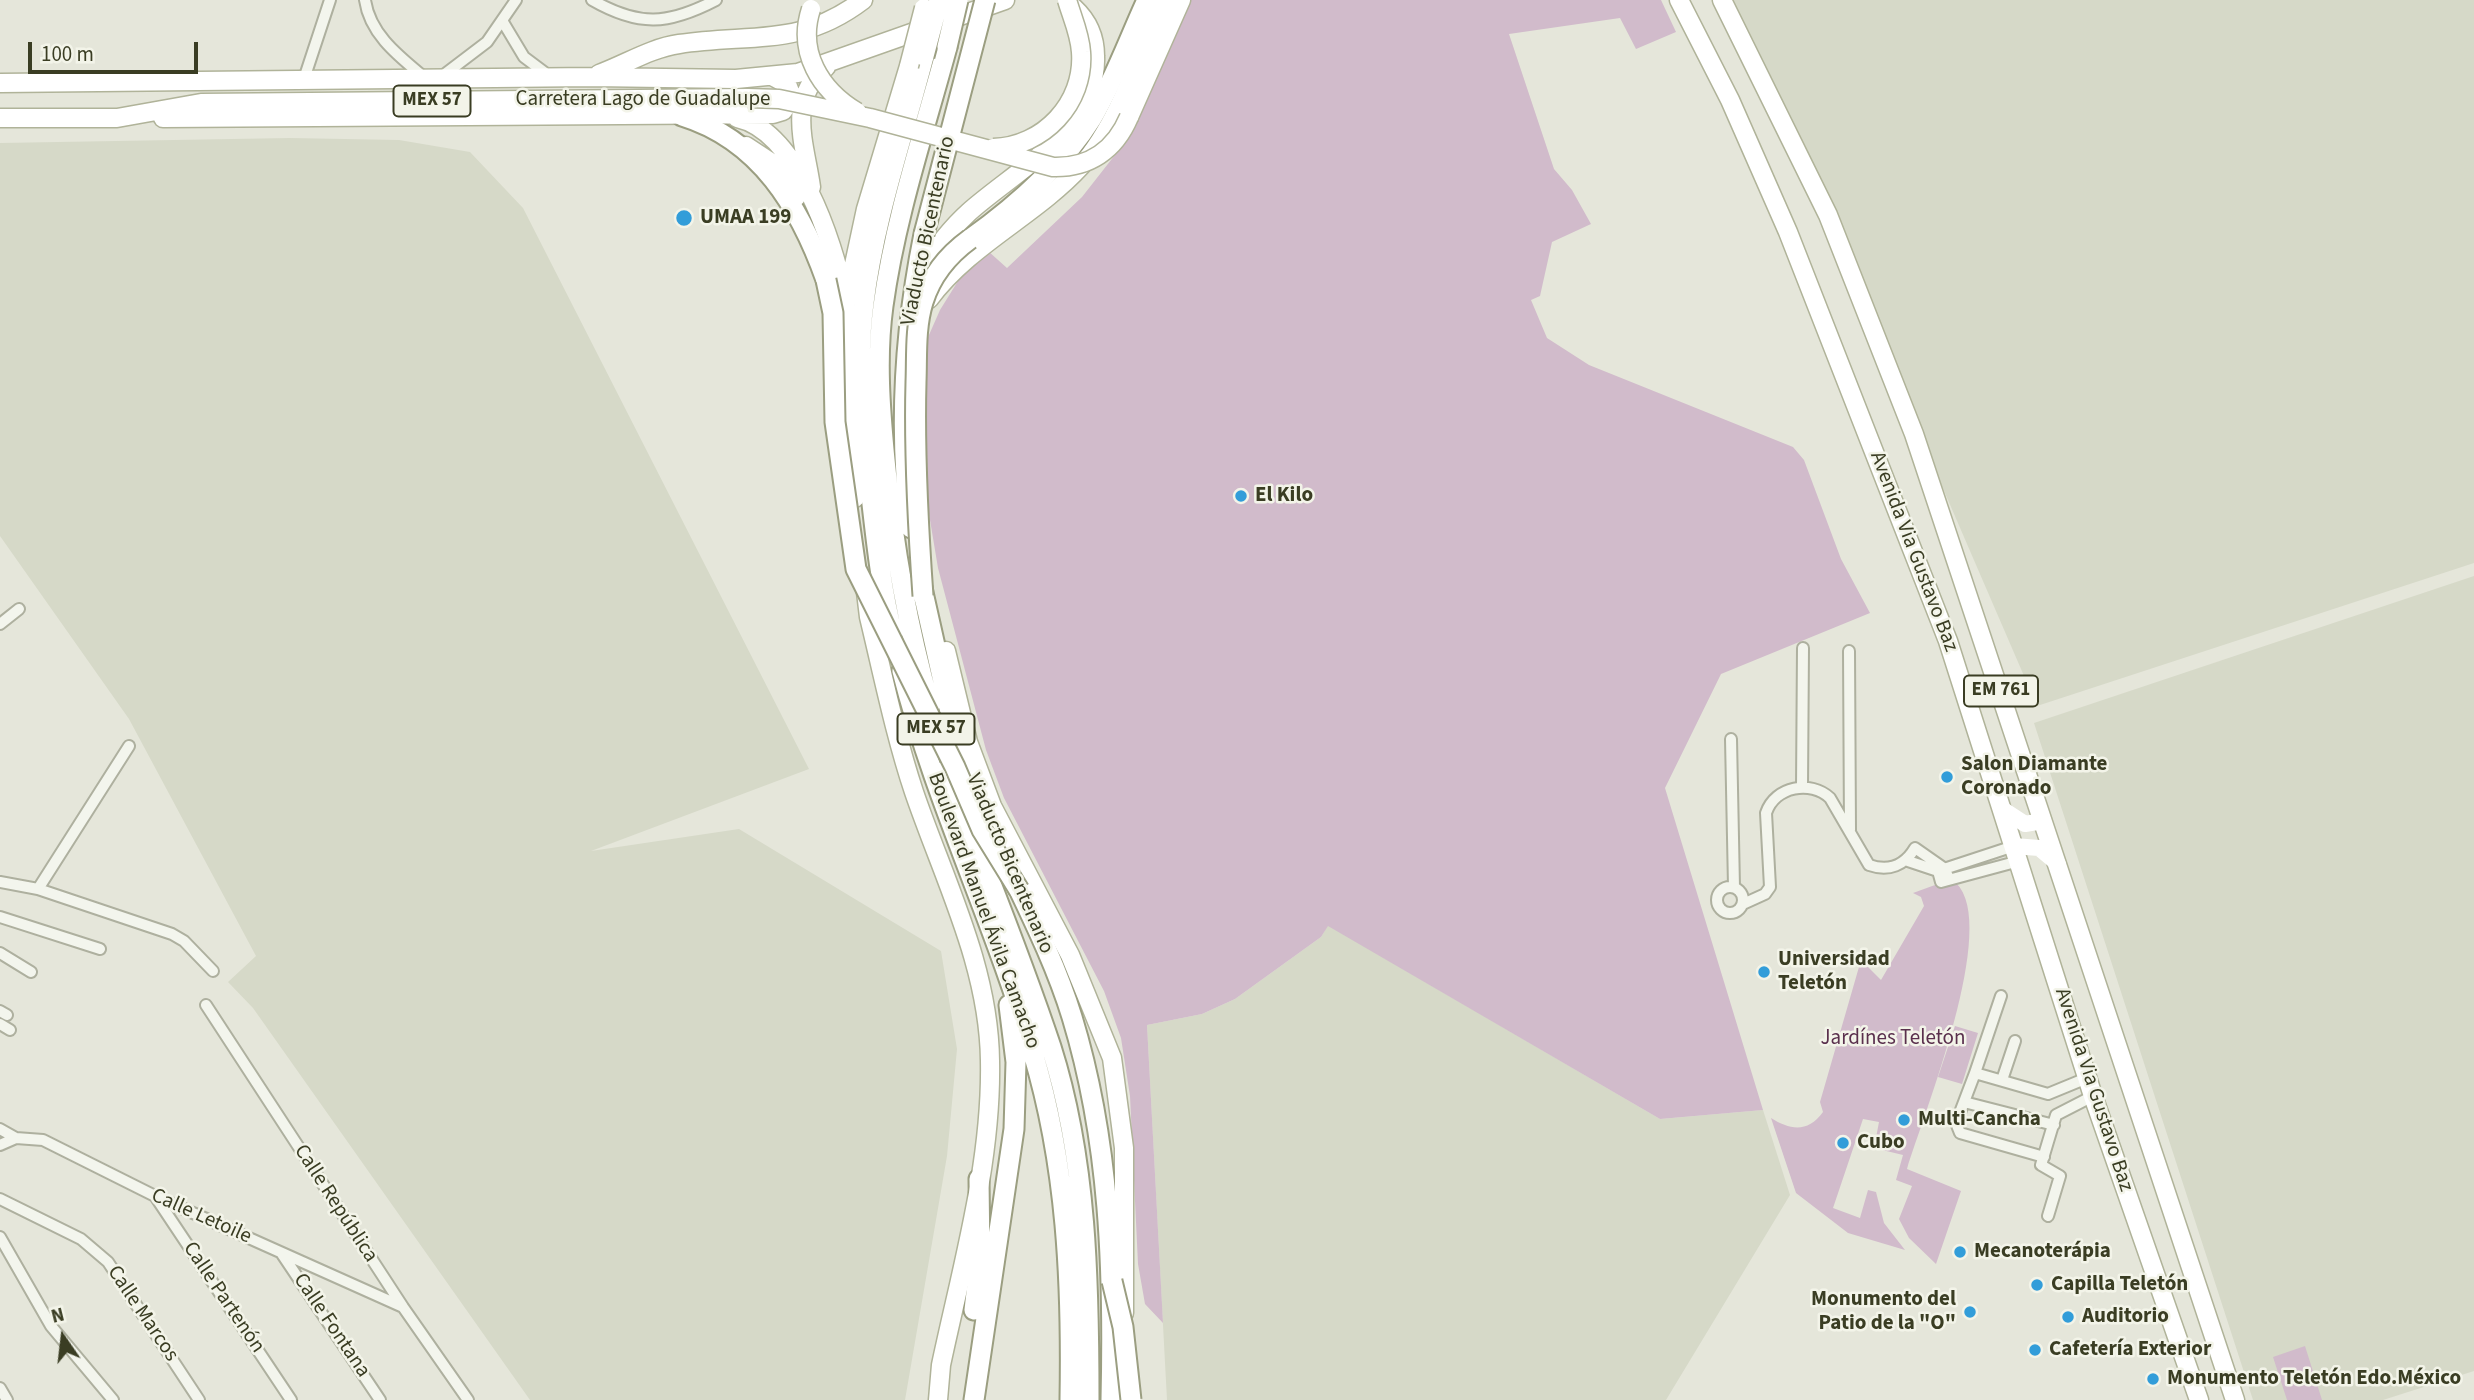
<!DOCTYPE html>
<html>
<head>
<meta charset="utf-8">
<style>
  body { margin:0 }
  #map { position:relative; width:2474px; height:1400px; overflow:hidden; background:#e5e6da; font-family:"Source Sans 3",sans-serif }
  canvas { display:block }
  .north { position:absolute; left:28px; top:1302px; width:70px; height:70px; -webkit-text-stroke:5px #f3f4e9; paint-order:stroke; rotate:346deg; font-size:19px; font-weight:700; line-height:28px; text-align:center; color:#3a3d23 }
  .north::after { content:''; display:block; margin:auto; width:24px; height:32px; background:#3a3d23; clip-path:polygon(50% 0,100% 100%,50% 72%,0 100%) }
  .scale { position:absolute; left:28px; top:42px; width:170px; height:32px; box-sizing:border-box; border:4px solid #3a3d23; border-top:0; padding-left:9px; font-size:21px; line-height:24px; white-space:nowrap; color:#3a3d23; -webkit-text-stroke:5px #f3f4e9; paint-order:stroke }
</style>
</head>
<body>
<div id="map">
<canvas width="2474" height="1400"></canvas>
<div class="north">N</div>
<div class="scale">100 m</div>
</div>
<script>
const context = document.querySelector('canvas').getContext('2d');
context.lineJoin = 'round';
function paint(path, color) { context.fillStyle = color; context.fill(path, 'evenodd'); }
function stroke(path, color, width, dash) { context.strokeStyle = color; context.lineWidth = width; context.lineCap = dash ? 'butt' : 'round'; context.setLineDash(dash || []); context.stroke(path); }
function drawText(font, color, halo, rows, align = 'center') {
  context.font = font + ' "Source Sans 3",sans-serif'; context.lineWidth = 5; context.setLineDash([]); context.textBaseline = 'middle'; context.strokeStyle = halo; context.fillStyle = color; for (const [text, x, y, turn = 0] of rows) {
    context.save(); context.translate(x, y); context.rotate((+turn || 0) * Math.PI / 180); context.textAlign = isNaN(turn) ? turn : align; if (halo) context.strokeText(text, 0, 0); context.fillText(text, 0, 0); context.restore();
  }
}
paint(new Path2D(`
  M 1732,0 L 2474,0 L 2474,563 L 2037,706 Z
  M 290,138 L 399,140 L 470,152 L 523,208 L 809,769 L 591,851 L 739,829 L 941,951 L 957,1049 L 947,1156 L 905,1400 L 530,1400 L 253,1008 L 228,982 L 256,956 L 129,719 L 0,536 L 0,143 Z
  M 2474,576 L 2474,1371 L 2383,1400 L 2253,1400 L 2034,723 Z
  M 1328,925 L 1660,1119 L 1763,1110 L 1790,1195 L 1666,1400 L 1167,1400 L 1147,1025 L 1202,1014 L 1235,999 L 1321,937 Z`), '#d6d9c8');
paint(new Path2D(`
  M 1190,0 L 1661,0 L 1676,32 L 1636,49 L 1620,18 L 1509,34 L 1554,169 L 1572,190 L 1591,224 L 1552,242 L 1540,296 L 1531,300 L 1547,338 L 1589,365 L 1793,447 L 1804,460 L 1841,559 L 1870,613 L 1721,674 L 1665,788 L 1763,1110 L 1660,1119 L 1328,926 L 1321,937 L 1235,999 L 1202,1014 L 1147,1025 L 1163,1323 L 1145,1304 L 1138,1264 L 1130,1096 L 1121,1038 L 1104,991 L 1004,798 L 986,750 L 938,568 L 928,508 L 925,344 L 940,310 L 963,273 L 988,251 L 1007,268 L 1082,197 L 1122,146 Z
  M 1956,883 C 2000,925 1924,1113 1907,1169 L 1961,1191 L 1936,1264 L 1909,1238 L 1899,1219 L 1912,1186 L 1896,1180 L 1903,1155 L 1874,1148 L 1879,1122 L 1863,1119 L 1833,1208 L 1860,1218 L 1868,1190 L 1876,1192 L 1884,1223 L 1905,1250 L 1848,1233 L 1796,1193 L 1771,1118 C 1790,1130 1808,1133 1823,1112 L 1820,1102 L 1861,960 L 1881,980 L 1924,906 L 1921,897 L 1913,893 L 1935,885 Z
  M 1955,1026 L 1978,1033 L 1962,1084 L 1938,1077 Z
  M 2305,1346 L 2322,1400 L 2287,1400 L 2273,1357 Z`), '#d1bbcb');
const street = new Path2D(`
  M 365,0 C 370,35 400,57 425,78
  M 592,0 C 639,27 668,25 716,0
  M 503,22 L 524,57 L 548,75
  M 441,77 L 487,42 L 516,0
  M 303,82 L 330,0
  M 0,624 L 19,609
  M 1849,651 L 1850,830
  M 1731,739 L 1734,887
  M 1802,786 L 1803,648
  M 1908,861 L 1938,871 L 1941,882 L 2019,861
  M 1941,870 L 2014,846
  M 0,882 L 38,889 L 172,934 L 184,941 L 213,971
  M1717 900a13 13 0 1 1 26 0a13 13 0 1 1-26 0Z
  M 38,889 L 129,746
  M 1743,904 L 1765,894 L 1770,887 L 1766,813 C 1775,786 1811,780 1830,798 L 1869,865 C 1889,872 1905,865 1915,848 L 1945,869 L 1949,879
  M 0,917 L 100,949
  M 0,953 L 31,972
  M 2001,996 L 1975,1073 L 2048,1094 L 2087,1078
  M 206,1005 L 403,1307 L 468,1400
  M 0,1011 L 7,1015
  M 0,1024 L 10,1030
  M 2002,1080 L 2015,1041
  M 1964,1102 L 1975,1073
  M 0,1129 L 16,1138
  M 0,1145 L 16,1138 L 43,1140 L 155,1196 L 403,1307
  M 2044,1157 L 1960,1133 L 1956,1123 L 1964,1102 L 2054,1125
  M 155,1196 L 291,1400
  M 0,1199 L 81,1239 L 108,1262 L 199,1400
  M 2048,1216 L 2060,1176 L 2041,1165 L 2056,1115 L 2093,1096
  M 0,1237 L 51,1326 L 113,1400
  M 282,1254 L 380,1400
  M 0,1388 L 7,1400`);
const primary = new Path2D(`
  M 1679,0 L 1730,100 L 1788,232 L 1948,641 L 2093,1096 L 2199,1400
  M 1722,0 L 1828,215 L 1914,434 L 2235,1400
  M 599,74 C 626,64 651,48 679,44 C 750,33 800,48 863,0
  M 0,83 L 593,77 L 736,79 L 798,73 L 1005,0
  M 1129,117 L 1181,0
  M 0,118 L 117,118 L 201,103 L 748,98
  M 163,118 L 773,114 L 783,111 L 792,97 L 787,84 L 774,77
  M 737,118 C 797,131 833,241 844,295
  M 746,146 L 781,169 L 796,197
  M 811,187 C 805,144 786,100 826,67
  M 921,271 C 935,249 949,230 969,212 C 1016,170 1098,129 1095,56 C 1095,37 1088,21 1074,8
  M 929,299 C 970,244 1035,216 1081,166 C 1119,124 1141,52 1164,0
  M 855,498 L 844,401 L 846,302 L 866,209 L 909,66
  M 866,592 L 869,617 C 883,675 895,735 914,792 C 944,880 989,966 990,1061 C 992,1163 962,1266 941,1365 L 938,1400
  M 946,651 L 968,742 L 992,806 L 1070,955 L 1112,1058 L 1124,1148 L 1124,1313`);
const highway = new Path2D(`
  M 682,116 C 760,140 800,207 826,280
  M 970,239 C 1016,206 1062,166 1092,118 C 1114,81 1129,39 1147,0
  M 911,528 C 898,428 904,333 924,234
  M 920,579 L 951,717 L 984,813
  M 893,635 C 882,592 877,548 872,504 C 864,436 855,371 864,303 C 874,220 903,137 924,56
  M 902,671 C 935,801 995,923 1033,1053 C 1067,1166 1072,1283 1070,1400
  M 930,706 C 907,625 893,544 885,460 C 880,409 876,357 883,306 C 895,218 924,132 947,47
  M 947,769 C 957,802 972,835 985,868 C 1008,927 1031,987 1051,1047 C 1087,1160 1089,1283 1089,1400
  M 1012,875 C 1034,921 1057,968 1072,1017 C 1110,1142 1114,1270 1111,1400
  M 974,1310 L 980,1259 L 979,1179
  M 974,1400 L 1014,1129 L 1016,1062 L 1009,1005`);
stroke(street, '#aeb09f', 14);
stroke(primary, '#b0b399', 21);
stroke(highway, '#9b9e81', 23);
stroke(street, '#f3f5ed', 10);
stroke(new Path2D(`
  M 2002,809 L 2025,824 L 2043,821
  M 2014,846 L 2039,848 L 2058,864`), '#fff', 16);
stroke(primary, '#fff', 18);
stroke(highway, '#fff', 19);
const primaryBridge = new Path2D(`
  M 811,9 C 797,52 820,90 857,112
  M 909,66 L 924,8
  M 748,98 L 779,99 L 870,118 L 1053,167 C 1089,168 1115,150 1129,117
  M 993,148 C 1043,147 1085,103 1081,52 C 1080,34 1072,17 1067,0`);
const highwayBridge = new Path2D(`
  M 947,47 L 958,0
  M 924,56 L 939,0
  M 924,234 L 985,0
  M 826,280 L 833,313 L 835,422 L 856,569 L 955,767 L 982,830 L 1019,890
  M 923,596 C 918,525 914,454 916,382 C 917,356 915,328 923,302 C 931,276 948,255 970,239
  M 1112,1281 L 1123,1327 L 1131,1400`);
stroke(primaryBridge, '#b0b399', 21, []);
stroke(highwayBridge, '#9b9e81', 23, []);
stroke(primaryBridge, '#fff', 18);
stroke(highwayBridge, '#fff', 19);
for (const [x, y, r, color] of [
  [684,218,9,"#329dd9"],
  [1241,496,7,"#329dd9"],
  [1947,777,7,"#329dd9"],
  [1764,972,7,"#329dd9"],
  [1904,1120,7,"#329dd9"],
  [1843,1143,7,"#329dd9"],
  [1960,1252,7,"#329dd9"],
  [2037,1285,7,"#329dd9"],
  [1970,1312,7,"#329dd9"],
  [2068,1317,7,"#329dd9"],
  [2035,1350,7,"#329dd9"],
  [2153,1379,7,"#329dd9"]
]) { const dot = new Path2D(); dot.arc(x, y, r, 0, 2 * Math.PI); context.fillStyle = color; context.fill(dot); stroke(dot, '#f3f4e9', 2.5); }
for (const [x, y, w] of [
  [432,101,77],
  [2001,691,74],
  [936,729,77]
]) { const box = new Path2D(); box.roundRect(x - w / 2, y - 15.5, w, 31, 5); context.fillStyle = '#f3f4e9'; context.fill(box); stroke(box, '#3a3d23', 2); }
drawText('bold 19px', '#3a3d23', null, [
  ["MEX 57",432,101],
  ["EM 761",2001,691],
  ["MEX 57",936,729]
]);
drawText('21px', '#3a3d23', '#f3f4e9', [
  ["Carretera Lago de Guadalupe",643,100],
  ["Viaducto Bicentenario",929,231,-78],
  ["Avenida Via Gustavo Baz",1913,552,69],
  ["Viaducto Bicentenario",1009,864,67],
  ["Boulevard Manuel Ávila Camacho",983,911,70],
  ["Avenida Via Gustavo Baz",2093,1090,72],
  ["Calle República",335,1204,57],
  ["Calle Letoile",201,1217,24],
  ["Calle Partenón",223,1298,56],
  ["Calle Marcos",142,1314,56],
  ["Calle Fontana",331,1326,56]
]);
drawText('bold 21px', '#3a3d23', '#f3f4e9', [
  ["UMAA 199",700,218],
  ["El Kilo",1255,496],
  ["Salon Diamante",1961,765],
  ["Coronado",1961,789],
  ["Universidad",1778,960],
  ["Teletón",1778,984],
  ["Multi-Cancha",1918,1120],
  ["Cubo",1857,1143],
  ["Mecanoterápia",1974,1252],
  ["Capilla Teletón",2051,1285],
  ["Monumento del",1956,1300,"right"],
  ["Patio de la \"O\"",1956,1324,"right"],
  ["Auditorio",2082,1317],
  ["Cafetería Exterior",2049,1350],
  ["Monumento Teletón Edo.México",2167,1379]
], 'left');
drawText('21px', '#5a304d', '#f3f4e9', [
  ["Jardínes Teletón",1893,1039]
]);
</script>
</body>
</html>
